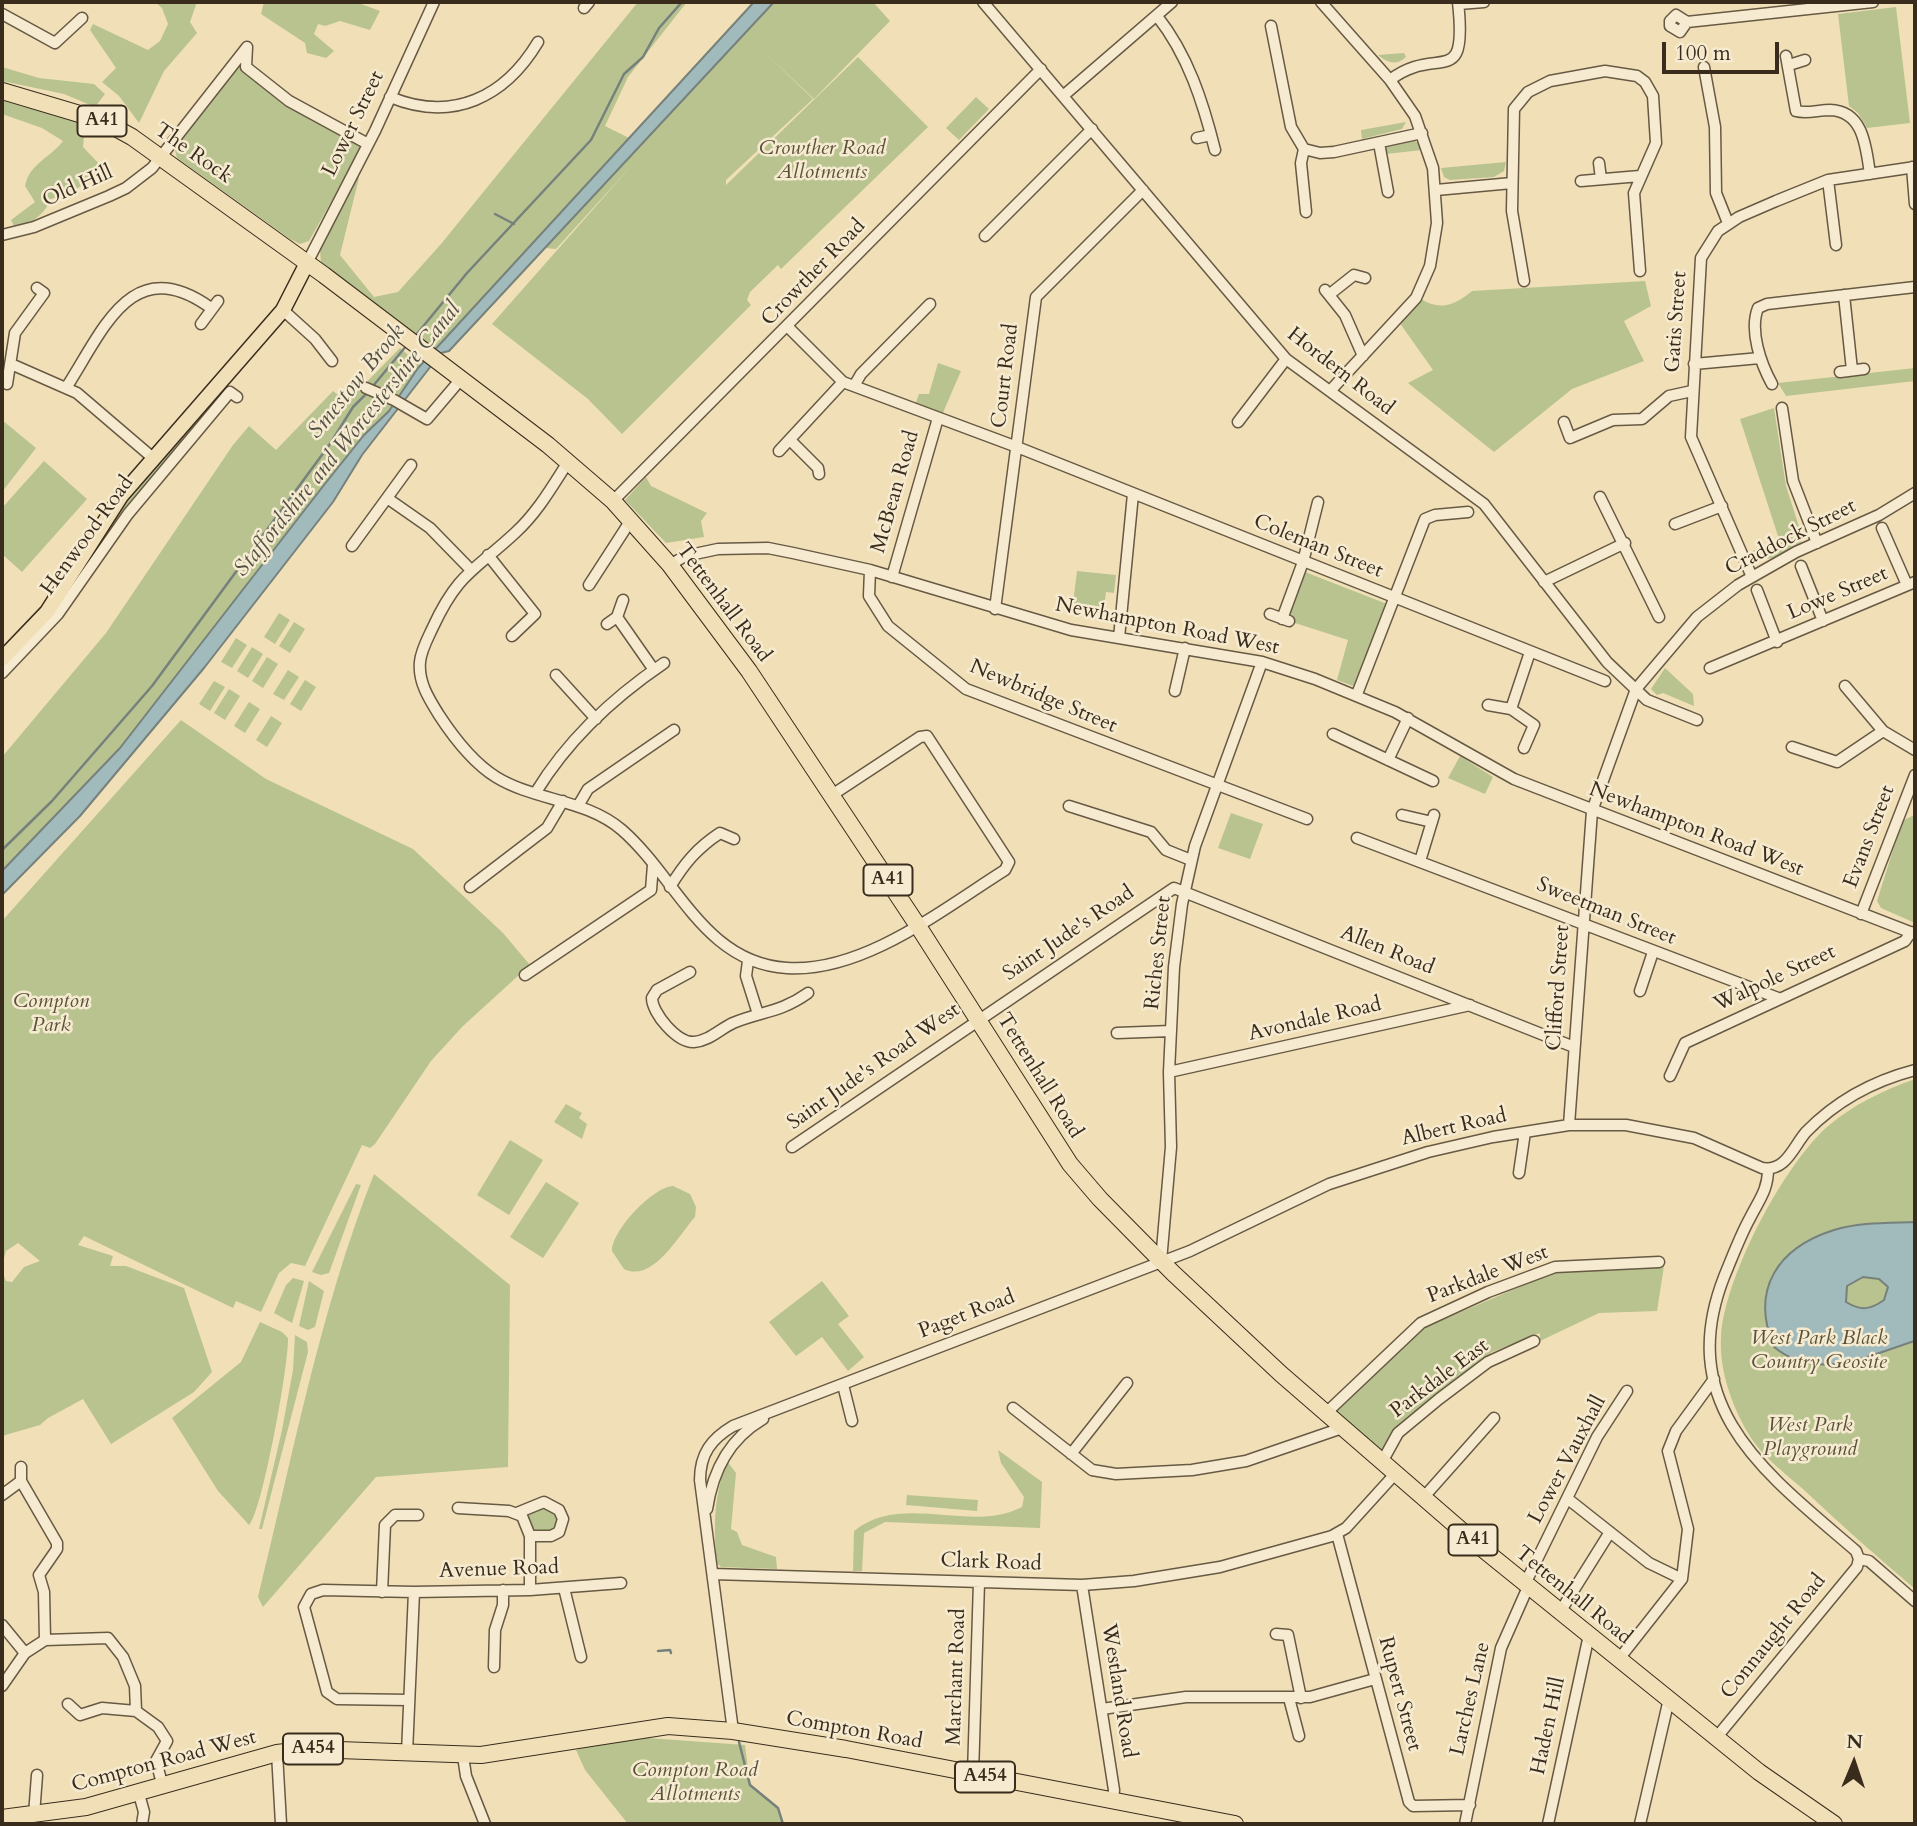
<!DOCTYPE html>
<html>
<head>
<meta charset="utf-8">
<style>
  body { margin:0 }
  #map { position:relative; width:1917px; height:1826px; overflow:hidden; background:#f1e0b7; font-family:Cardo,serif }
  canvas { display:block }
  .frame { position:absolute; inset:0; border:4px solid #392c1d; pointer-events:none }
  .north { position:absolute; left:1819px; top:1728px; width:70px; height:70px; -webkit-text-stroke:5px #f6ebd0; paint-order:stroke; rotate:2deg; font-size:19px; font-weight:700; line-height:28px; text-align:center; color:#392c1d }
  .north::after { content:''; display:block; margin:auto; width:24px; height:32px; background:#392c1d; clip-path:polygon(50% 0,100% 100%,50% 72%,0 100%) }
  .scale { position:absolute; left:1662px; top:42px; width:117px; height:32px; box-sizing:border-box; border:4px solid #392c1d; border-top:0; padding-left:9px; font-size:21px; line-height:24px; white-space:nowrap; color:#392c1d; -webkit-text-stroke:5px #f6ebd0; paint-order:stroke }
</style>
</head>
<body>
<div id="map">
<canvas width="1917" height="1826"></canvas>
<div class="frame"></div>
<div class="north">N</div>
<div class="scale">100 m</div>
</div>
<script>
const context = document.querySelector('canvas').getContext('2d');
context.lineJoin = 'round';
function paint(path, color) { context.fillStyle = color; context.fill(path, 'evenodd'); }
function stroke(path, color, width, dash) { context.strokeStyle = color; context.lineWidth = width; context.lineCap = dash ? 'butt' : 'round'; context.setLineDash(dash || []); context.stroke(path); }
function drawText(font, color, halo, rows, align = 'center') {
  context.font = font + ' Cardo,serif'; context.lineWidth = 5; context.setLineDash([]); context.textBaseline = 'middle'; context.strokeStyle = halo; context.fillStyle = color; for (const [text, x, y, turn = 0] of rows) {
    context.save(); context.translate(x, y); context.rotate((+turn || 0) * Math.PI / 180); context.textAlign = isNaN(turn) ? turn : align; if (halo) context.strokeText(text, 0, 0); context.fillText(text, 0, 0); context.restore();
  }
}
paint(new Path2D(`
  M 155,2 L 197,2 L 190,22 L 197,33 L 164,71 L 139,123 L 119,96 L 102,82 L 116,68 L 90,30 L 93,24 L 148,50 L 160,41 L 168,24 L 162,8 Z
  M 264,2 L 356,2 L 380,11 L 370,30 L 340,21 L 325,26 L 318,24 L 314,34 L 334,51 L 326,58 L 307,53 L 305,43 L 261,14 Z
  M 638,2 L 687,2 L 628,77 L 605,126 L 629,138 L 435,350 L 321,264 L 320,250 L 356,175 L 359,178 L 340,255 L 374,297 L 398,292 L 441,244 Z
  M 774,2 L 873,2 L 890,21 L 814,99 L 764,52 L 813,99 L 726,180 L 726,185 L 858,57 L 928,127 L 781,269 L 778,265 L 750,292 L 747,300 L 751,305 L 622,434 L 588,399 L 492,324 L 633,164 L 556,249 L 545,248 Z
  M 1896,7 L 1910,123 L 1867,128 L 1858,113 L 1849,106 L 1838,14 Z
  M 1404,53 L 1406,57 C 1396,66 1388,63 1378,55 Z
  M 239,62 L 242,68 L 364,144 L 309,241 L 300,244 L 290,239 L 177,158 L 175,150 L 179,141 Z
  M 2,67 L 39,78 L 94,84 L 105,94 L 95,107 L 64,94 L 2,81 Z
  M 2,94 L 44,107 L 85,125 L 83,147 L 104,169 L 70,194 L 51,199 C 43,217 32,222 15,228 L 11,220 L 35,202 L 25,186 C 30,163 49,159 63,141 L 42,128 L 2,114 Z
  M 976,97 L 989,109 L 959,140 L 946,128 Z
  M 1406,122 L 1402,129 L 1362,139 L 1361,130 Z
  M 1411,139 L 1417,142 L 1422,150 L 1386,154 L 1385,144 Z
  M 1506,162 L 1504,171 L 1494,177 L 1450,180 L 1444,177 L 1441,168 Z
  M 1645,281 L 1651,306 L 1624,321 L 1644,361 L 1572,389 L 1494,452 L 1408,383 L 1433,370 L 1399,322 L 1421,299 C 1441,311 1455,305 1472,291 Z
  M 400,348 L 420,365 L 389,411 L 364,435 L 324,485 L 120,748 L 2,871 L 2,757 L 106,633 L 233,445 L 249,426 L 276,450 L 333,391 L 347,402 Z
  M 938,363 L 961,371 L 942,415 L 915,405 L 919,394 L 929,394 Z
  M 1915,368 L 1915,381 L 1786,396 L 1778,383 Z
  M 1774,408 L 1786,486 L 1803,539 C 1795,556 1766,562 1750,558 L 1748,553 L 1779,539 L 1740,419 Z
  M 2,420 L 36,448 L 2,492 Z
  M 195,422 L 195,427 L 56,610 L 114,513 Z
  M 44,461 L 87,499 L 22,572 L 2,554 L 2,508 Z
  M 646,477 L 651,486 L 707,513 L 701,521 L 704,537 L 666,543 L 625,500 Z
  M 1077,571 L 1116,575 L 1114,593 L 1106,592 L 1104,607 L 1073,603 Z
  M 1305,572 L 1387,604 L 1353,686 L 1337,680 L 1348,640 L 1295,623 L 1289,610 Z
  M 279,613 L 290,620 L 275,644 L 264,637 Z
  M 294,622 L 305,629 L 290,653 L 279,646 Z
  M 236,638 L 247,645 L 232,668 L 221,662 Z
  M 252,647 L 263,654 L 248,678 L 237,671 Z
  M 267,657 L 278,664 L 263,688 L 252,681 Z
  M 1665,668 L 1693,694 L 1694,706 L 1663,693 L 1657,695 L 1651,689 Z
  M 288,670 L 299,677 L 284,700 L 273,694 Z
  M 305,680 L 316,687 L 301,711 L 290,704 Z
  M 214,681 L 225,687 L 210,711 L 199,704 Z
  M 229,689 L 240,696 L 225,720 L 214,713 Z
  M 249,702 L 260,709 L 245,733 L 234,726 Z
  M 271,716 L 282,723 L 267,747 L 256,740 Z
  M 181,720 L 266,779 L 413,849 L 503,933 L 530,965 L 463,1026 L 431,1061 L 375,1144 L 370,1148 L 362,1145 L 305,1266 L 291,1263 L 279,1273 L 261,1312 L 236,1301 L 233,1308 L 84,1236 L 78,1245 L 113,1256 L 110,1266 L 126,1266 L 184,1288 L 212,1372 L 194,1392 L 111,1444 L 83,1399 L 48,1418 L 40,1425 L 2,1436 L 2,1271 L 6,1281 L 12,1282 L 24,1267 L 40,1261 L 18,1243 L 6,1251 L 2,1265 L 2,921 Z
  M 1460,756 L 1493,777 L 1485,794 L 1448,778 Z
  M 1231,813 L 1263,824 L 1250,859 L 1218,848 Z
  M 1912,816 L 1915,816 L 1915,923 L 1881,908 L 1877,901 L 1902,821 Z
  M 1915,1079 L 1915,1589 C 1877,1557 1840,1524 1804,1490 C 1785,1473 1761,1456 1748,1433 C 1732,1406 1719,1370 1721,1337 C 1724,1278 1783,1166 1827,1127 C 1854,1104 1882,1091 1915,1079 Z
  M 566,1104 L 582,1113 L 579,1118 L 587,1124 L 582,1139 L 554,1122 Z
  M 510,1140 L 543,1160 L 509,1215 L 477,1195 Z
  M 374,1174 L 510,1285 L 508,1467 L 376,1477 L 263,1607 L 258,1597 C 293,1455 320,1310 374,1174 Z
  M 546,1182 L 579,1203 L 543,1258 L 510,1237 Z
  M 356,1184 L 361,1185 L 329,1273 L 321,1275 L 312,1272 Z
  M 673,1186 L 690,1194 L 696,1207 L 695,1217 C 678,1236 653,1283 624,1269 L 612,1251 C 612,1230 653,1187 673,1186 Z
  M 1664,1266 L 1657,1311 L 1599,1313 L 1540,1341 L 1540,1333 L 1492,1352 L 1395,1430 L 1381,1453 L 1334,1412 L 1424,1328 L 1556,1271 Z
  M 293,1278 L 304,1281 L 292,1323 L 274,1313 L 286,1285 Z
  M 309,1281 L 324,1291 L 315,1327 L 308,1330 L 299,1326 Z
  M 822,1281 L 849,1316 L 838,1324 L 864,1357 L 848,1371 L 822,1337 L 796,1356 L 769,1322 Z
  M 260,1322 L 282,1332 L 288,1338 C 289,1364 262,1513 249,1525 L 218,1491 L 172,1418 L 241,1362 Z
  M 295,1335 L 307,1342 L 308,1352 L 262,1529 L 259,1529 L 282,1430 L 293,1370 Z
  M 998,1450 L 1042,1482 L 1040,1528 L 885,1522 L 864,1533 L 862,1571 L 853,1571 L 854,1531 C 903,1492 970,1534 1022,1507 L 1024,1497 L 1001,1463 Z
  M 727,1461 L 736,1473 L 731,1529 L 737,1532 L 742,1545 L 776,1557 L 777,1569 L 721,1567 L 717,1563 C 713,1526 714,1496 727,1461 Z
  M 907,1495 L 978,1500 L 977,1511 L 906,1505 Z
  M 543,1505 L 558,1510 L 558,1530 L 533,1535 L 528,1512 Z
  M 620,1736 L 745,1745 L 750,1784 L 778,1808 L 783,1824 L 628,1824 L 585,1770 L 576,1750 Z`), '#b8c390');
const water = new Path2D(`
  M 754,2 L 774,2 L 449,351 L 441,353 L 362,455 L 333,502 L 204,668 L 80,816 L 2,895 L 2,871 L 120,748 L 324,485 L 364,435 L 389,411 L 418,368 Z
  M 1915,1222 L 1915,1341 C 1869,1355 1818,1383 1774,1347 C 1750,1290 1777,1248 1834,1230 C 1859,1222 1889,1223 1915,1222 ZM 1863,1277 L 1879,1279 L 1888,1287 L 1884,1300 C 1870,1310 1861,1311 1846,1302 L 1847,1286 Z`);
paint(water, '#a1babb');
stroke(water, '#77817c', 2);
stroke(new Path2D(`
  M 495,214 L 514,224
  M 416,335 L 467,273 L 591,140 L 624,74 L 643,57 L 659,28 L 682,2
  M 373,386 L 407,345
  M 2,850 L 52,801 L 152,686 L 330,444 L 353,407 L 366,394
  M 658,1651 L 670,1650 L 671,1653
  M 739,1742 L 750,1785 L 778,1808 L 783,1824`), '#77817c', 2.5);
const minor = new Path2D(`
  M 983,2 L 1286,359 L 1484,504 L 1607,662 L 1647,700 L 1697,720
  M 1321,2 L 1390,80 L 1415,116 L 1433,168 L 1437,223 L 1430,266 L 1416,298 L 1330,391
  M 1459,4 L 1484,2
  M 584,8 L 589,2
  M 2,14 L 55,43 L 82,18
  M 1157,16 C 1188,55 1203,102 1215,150
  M 1687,22 L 1680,32 L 1670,26 L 1670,21 L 1676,15 L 1687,22 L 1873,2
  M 1271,26 L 1291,127 L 1304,149 L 1320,153 L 1334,152 L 1422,133
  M 247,47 L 246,67 L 289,101 L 368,144
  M 1786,56 L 1796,111 C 1807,114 1818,110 1830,110 C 1864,111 1866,148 1870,174
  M 1789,65 L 1805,60
  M 1704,67 L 1715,127 L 1716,193 L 1728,223
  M 1390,80 C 1438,43 1468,93 1458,2
  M 1063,96 L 1172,2
  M 390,97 C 453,123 505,97 538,42
  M 1197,138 L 1211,135
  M 1379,143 L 1388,192
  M 1304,149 L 1301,163 L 1306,212
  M 1599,163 L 1601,179
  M 1912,167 L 1915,204
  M 1828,180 L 1836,245
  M 1581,181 L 1640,176
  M 1436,190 L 1512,183
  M 2,235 L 34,227 L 109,196 L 126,188 L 152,168 L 247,47
  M 985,236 L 1092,129
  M 307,263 L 375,131 L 434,2
  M 1524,281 L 1512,211 L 1514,109 L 1528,92 L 1550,81 L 1605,71 L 1637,76 L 1645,82 L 1653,96 L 1656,143 L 1634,193 L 1640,271
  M 1325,290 L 1345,315 L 1363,356
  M 1330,294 L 1354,275 L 1365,278
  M 1844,295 L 1852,370
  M 283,310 L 315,339 L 332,361
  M 201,324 L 218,301
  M 788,327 L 843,382 L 1017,447 L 1605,681
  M 11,364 L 77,393 L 153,458
  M 1694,364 L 1760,358
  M 1840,372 L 1864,369
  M 7,384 L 15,333 L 44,293 L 37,288
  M 1772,384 C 1761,364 1749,331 1758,308 L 1767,304 L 1915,287
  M 854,386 L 861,374 L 930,304
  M 66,388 C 104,329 132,251 211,308
  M 366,388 L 394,400 L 427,419 L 461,379
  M 1782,408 L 1793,481 L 1817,543
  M 1238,422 L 1286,359
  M 1564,422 L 1570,438 L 1613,420 L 1642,419 L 1669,396 L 1692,391
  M 790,440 L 818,468 L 819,474
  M 779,451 L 843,382
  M 568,462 C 552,487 537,513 515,533 C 474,571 458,573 433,627 C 428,638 421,650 420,662 C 418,682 429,699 439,715 C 454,738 472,762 496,777 C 535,801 586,799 622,830 C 677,878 704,963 787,968 C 863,973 943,909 1005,870 L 1009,862 L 927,736 L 920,737 L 832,795
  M 1600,497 L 1659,617
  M 387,498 L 430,528 L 470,569
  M 613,501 L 1041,69
  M 1675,524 L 1722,506
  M 1882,528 L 1907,585
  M 352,546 L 411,465
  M 488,555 L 535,614 L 512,636
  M 670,565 L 685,556 L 718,549 L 768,548 L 793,553 L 870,570 L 1071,630 L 1262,662 L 1315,679 L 1395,712 L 1514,779 L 1915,934
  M 1801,566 L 1823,621
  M 870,570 L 869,596 L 888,626 L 966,689 L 1307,819
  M 892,577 L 938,418
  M 1752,577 L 1691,437 L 1701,258 L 1718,231 L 1739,217 L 1776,201 L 1828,180 L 1915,167
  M 1544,582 L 1625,543
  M 589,585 L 631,520
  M 1757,590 L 1777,642
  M 995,609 L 1036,297 L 1143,190
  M 1270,614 L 1289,621
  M 617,617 L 654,670
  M 1282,619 L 1303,562 L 1318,502
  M 607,624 L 617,617 L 623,600
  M 1119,638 L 1133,494
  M 1710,668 L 1915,582
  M 2,673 L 58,614 L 128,514 L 230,392 L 237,397
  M 556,675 L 596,719
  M 1845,686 L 1883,731 L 1915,750
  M 1175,691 L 1185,648
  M 1357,694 L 1425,519 L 1435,515 L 1468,512
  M 1488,705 L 1511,709 L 1534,725 L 1524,748
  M 1511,709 L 1530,652
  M 1333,734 L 1433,781
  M 1792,747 L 1837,762 L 1883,731
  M 1388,760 L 1408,718
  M 536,792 C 567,741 614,697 664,663
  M 578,806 L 588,789 L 674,730
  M 1069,806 L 1151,832 L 1166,850 L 1191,860
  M 1402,815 L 1432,822
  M 1357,838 L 1778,998
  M 1420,861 L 1434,815
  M 470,887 L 547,828 L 563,801
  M 670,887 C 684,864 697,848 720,833 L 734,839
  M 1861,914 L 1915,775
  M 748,961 L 746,976 L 758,1014
  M 690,972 L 657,990 L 652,998 C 652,1013 677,1043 694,1042 C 709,1041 720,1029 733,1023 C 762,1011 780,1013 808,993
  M 525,975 L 651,890 L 653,865
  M 1640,991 L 1653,952
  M 1117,1033 L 1171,1031
  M 1169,1072 L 1470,1005
  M 1670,1076 L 1685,1043 L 1905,941 L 1911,932
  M 1569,1125 L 1592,811 L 1636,689 L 1697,617 L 1738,585 L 1796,552 L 1879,515 L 1915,493
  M 792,1147 L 1174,888 L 1574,1047
  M 1768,1169 C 1768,1190 1759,1200 1750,1218 C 1740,1236 1732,1258 1724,1277 C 1673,1408 1768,1475 1856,1551 L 1859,1559 L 1869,1561 L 1915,1601
  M 1519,1173 L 1525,1132
  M 1161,1261 L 1171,1147 L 1169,1072 L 1174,967 L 1182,904 L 1195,846 L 1262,662
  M 843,1385 L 852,1421
  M 1013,1408 L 1092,1470 L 1116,1474 L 1192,1470 L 1246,1461 L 1342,1428
  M 1325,1414 L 1421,1323 L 1488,1292 L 1555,1267 L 1659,1262
  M 1071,1454 L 1127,1383
  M 1382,1462 L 1398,1433 L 1439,1399 L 1488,1362 L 1534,1341
  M 21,1467 L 21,1481 L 57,1543 L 57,1549 L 39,1575 L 44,1592 L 45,1640
  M 2,1495 L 21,1481
  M 1423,1498 L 1494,1418
  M 1568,1499 L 1649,1563 L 1682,1579
  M 458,1508 L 509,1511 L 522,1516 L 530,1536 L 530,1590
  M 707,1509 C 713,1470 729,1439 763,1419
  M 517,1513 L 544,1502 L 559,1510 L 563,1519 L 559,1532 L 551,1536 L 530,1536
  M 1337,1534 L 1409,1802 L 1413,1806 L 1470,1805
  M 713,1574 L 1082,1585 L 1134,1581 L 1220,1567 L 1332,1536 L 1346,1528 L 1395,1474
  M 1525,1584 L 1597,1437 L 1627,1391
  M 1082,1585 L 1114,1790 L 1113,1802
  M 564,1588 L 581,1657
  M 382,1592 L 385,1525 L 395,1515 L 418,1515
  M 1560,1612 L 1610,1532
  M 2,1625 L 25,1653 L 45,1640 L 108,1638 L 123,1657 L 135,1686 L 136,1711 L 158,1727 L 167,1741 L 156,1761 L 163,1787
  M 1276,1634 L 1288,1635 L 1301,1698
  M 1619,1659 L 1682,1579 L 1688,1529 L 1668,1451 L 1676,1431 L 1714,1379
  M 494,1667 L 495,1630 L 503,1605 L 503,1590
  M 2,1686 L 25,1653
  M 1289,1698 L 1299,1736
  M 409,1700 L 337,1699 L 327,1692 L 304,1607 L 311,1594 L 323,1590 L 414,1592
  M 68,1704 L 80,1715 L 102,1708 L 136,1711
  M 1102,1709 L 1186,1697 L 1310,1697 L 1375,1679
  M 733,1731 L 700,1480 C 700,1454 711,1439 733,1426 L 1190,1251 L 1329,1184 L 1428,1152 L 1493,1137 L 1569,1125 L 1626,1125 L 1694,1138 L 1762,1168 C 1786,1172 1793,1147 1806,1132 C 1837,1100 1873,1081 1915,1070
  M 1716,1738 L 1857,1567 L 1859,1559
  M 277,1753 L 281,1824
  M 407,1753 L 414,1592 L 530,1590 L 621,1583
  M 463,1756 L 466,1776 L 485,1824
  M 973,1774 L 979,1582
  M 139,1794 L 144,1812 L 142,1824
  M 34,1815 L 37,1775
  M 1465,1824 L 1501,1648 L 1528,1587
  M 1548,1824 L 1589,1635
  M 1640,1824 L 1669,1699`);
const major = new Path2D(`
  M 2,659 L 47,612 L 121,496 L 283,310 L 307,263`);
const highway = new Path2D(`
  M 2,91 L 103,121 L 132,137 L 324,275 L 548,445 L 613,501 L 670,565 L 749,671 L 918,926 L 1070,1164 L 1100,1199 L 1173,1273 L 1281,1374 L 1484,1550 L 1759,1772 L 1834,1824
  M 2,1818 L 86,1807 L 277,1753 L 310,1749 L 481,1755 L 668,1726 L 733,1731 L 846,1749 L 1235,1824`);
stroke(minor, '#675944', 13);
stroke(major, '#392c1d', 17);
stroke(highway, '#392c1d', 18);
stroke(minor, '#f6ebd0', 10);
stroke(major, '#f1e0b7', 14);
stroke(highway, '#f1e0b7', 16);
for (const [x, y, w] of [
  [102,121,49],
  [888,880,49],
  [1473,1540,49],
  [313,1749,60],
  [985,1777,60]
]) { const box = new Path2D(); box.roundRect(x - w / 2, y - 15.5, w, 31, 5); context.fillStyle = '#f6ebd0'; context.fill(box); stroke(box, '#392c1d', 2); }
drawText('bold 19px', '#392c1d', null, [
  ["A41",102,121],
  ["A41",888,880],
  ["A41",1473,1540],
  ["A454",313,1749],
  ["A454",985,1777]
]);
drawText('21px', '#392c1d', '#f6ebd0', [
  ["Lower Street",354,124,-64],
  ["The Rock",193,154,35],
  ["Old Hill",78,187,-24],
  ["Crowther Road",814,273,-46],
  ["Gatis Street",1677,322,-86],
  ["Hordern Road",1340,372,38],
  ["Court Road",1006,376,-83],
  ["McBean Road",896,492,-74],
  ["Henwood Road",88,536,-54],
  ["Craddock Street",1791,538,-27],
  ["Coleman Street",1318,547,22],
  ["Lowe Street",1838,594,-23],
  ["Tettenhall Road",723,603,53],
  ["Newhampton Road West",1167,627,11],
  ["Newbridge Street",1043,697,23],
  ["Newhampton Road West",1696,830,21],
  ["Evans Street",1870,837,-69],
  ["Sweetman Street",1606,912,22],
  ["Saint Jude's Road",1069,934,-34],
  ["Allen Road",1387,951,22],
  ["Riches Street",1159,953,-84],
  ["Walpole Street",1775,979,-25],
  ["Clifford Street",1559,988,-86],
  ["Avondale Road",1315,1020,-13],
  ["Saint Jude's Road West",874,1067,-35],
  ["Tettenhall Road",1039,1076,58],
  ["Albert Road",1454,1128,-13],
  ["Parkdale West",1488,1275,-21],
  ["Paget Road",967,1315,-21],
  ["Parkdale East",1440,1379,-37],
  ["Lower Vauxhall",1568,1460,-62],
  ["Clark Road",991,1563,2],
  ["Avenue Road",499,1570,-2],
  ["Tettenhall Road",1573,1596,39],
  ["Connaught Road",1774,1637,-51],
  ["Marchant Road",957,1677,-88],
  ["Westland Road",1118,1691,81],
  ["Rupert Street",1399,1694,75],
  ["Larches Lane",1471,1699,-77],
  ["Haden Hill",1549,1726,-78],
  ["Compton Road",854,1731,10],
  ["Compton Road West",164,1762,-15]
]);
drawText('italic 21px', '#59523a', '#f6ebd0', [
  ["Crowther Road",822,149],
  ["Allotments",822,173],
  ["Compton",51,1002],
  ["Park",51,1026],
  ["West Park Black",1819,1339],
  ["Country Geosite",1819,1363],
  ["West Park",1810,1426],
  ["Playground",1810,1450],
  ["Compton Road",695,1771],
  ["Allotments",695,1795]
]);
drawText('italic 23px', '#535044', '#f6ebd0', [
  ["Smestow Brook",357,382,-51],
  ["Staffordshire and Worcestershire Canal",348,440,-51]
]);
</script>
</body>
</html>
